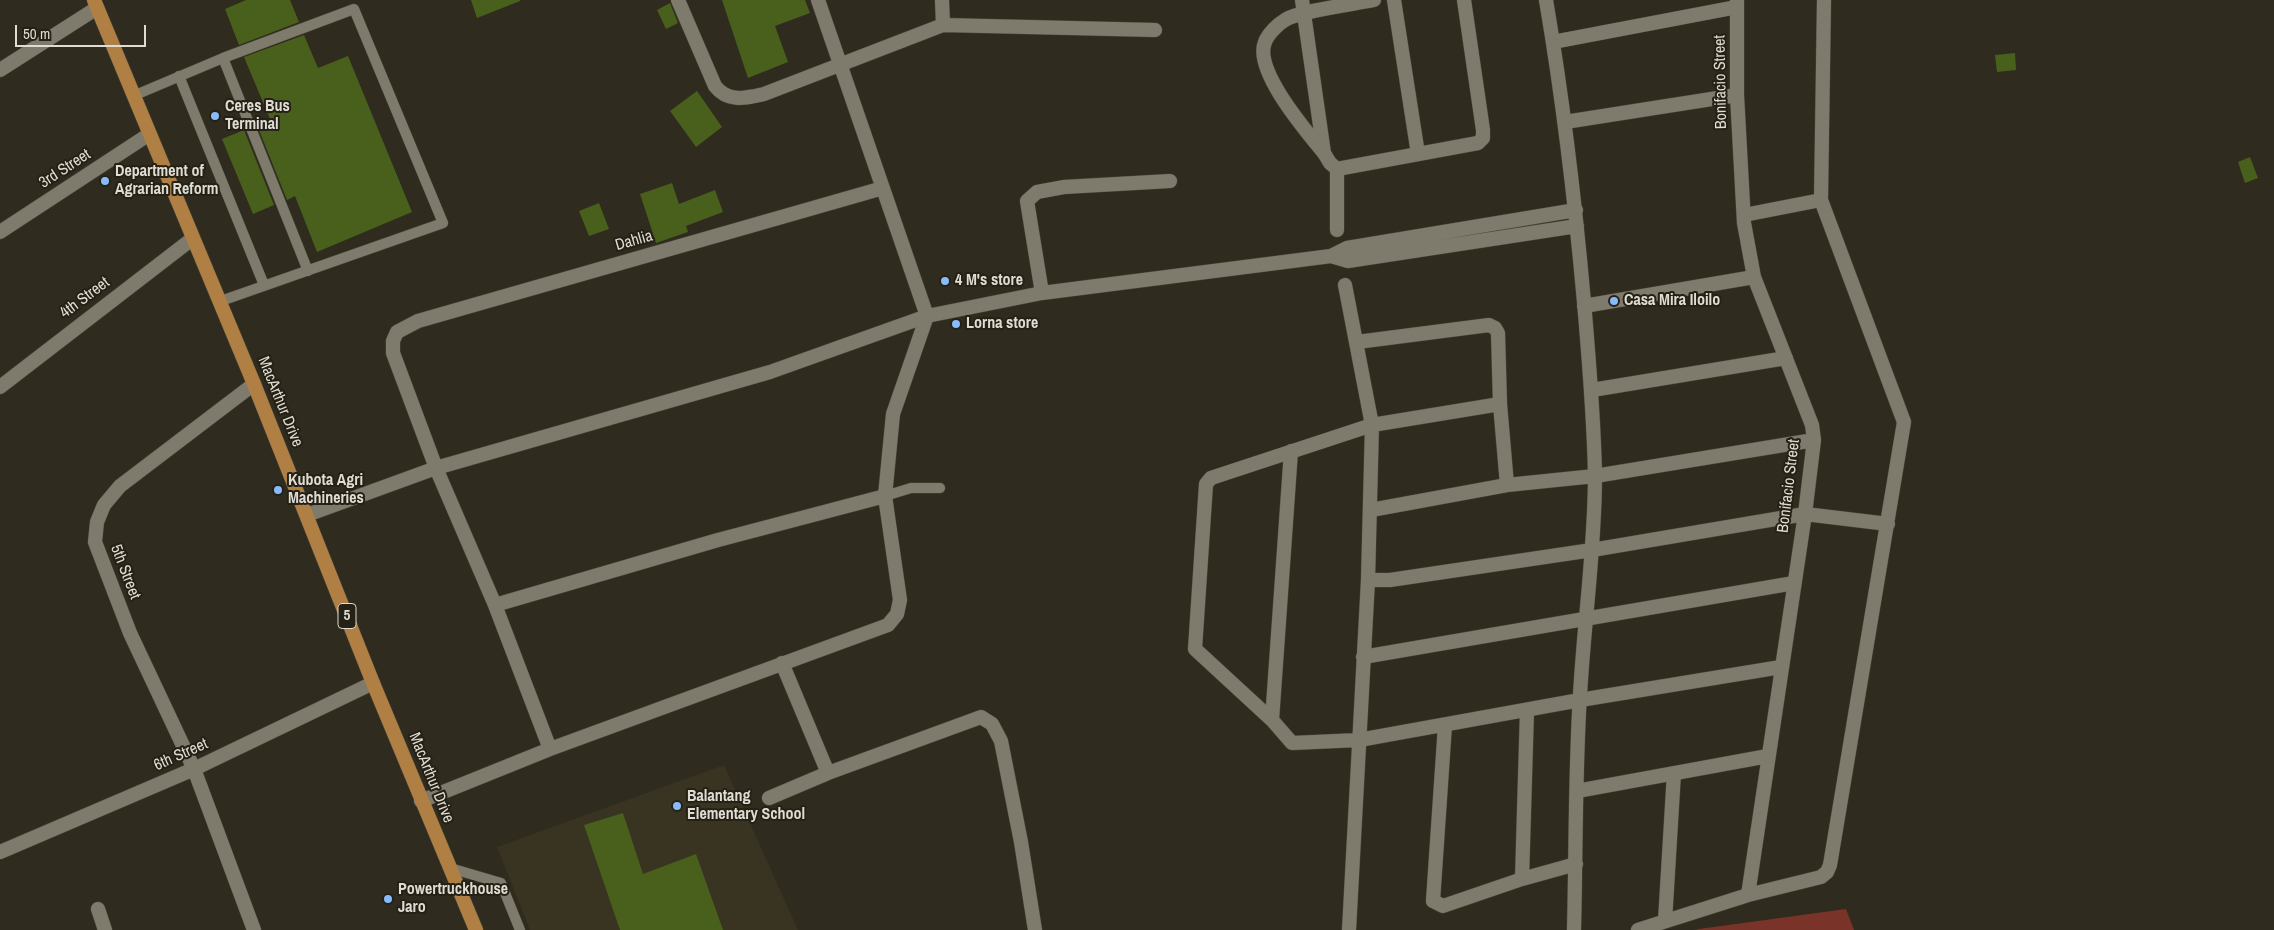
<!DOCTYPE html>
<html>
<head>
<meta charset="utf-8">
<style>
  body { margin:0 }
  #map { position:relative; width:2274px; height:930px; overflow:hidden; background:#2f2b1e; font-family:"Archivo Narrow",sans-serif }
  canvas { display:block }
  .scale { position:absolute; left:15px; top:25px; width:131px; height:22px; box-sizing:border-box; border:2px solid #dfdcd4; border-top:0; padding-left:6px; font-size:15px; line-height:18px; white-space:nowrap; color:#dfdcd4; -webkit-text-stroke:4px #252115; paint-order:stroke }
</style>
</head>
<body>
<div id="map">
<canvas width="2274" height="930"></canvas>
<div class="scale">50 m</div>
</div>
<script>
const context = document.querySelector('canvas').getContext('2d');
context.lineJoin = 'round';
function paint(path, color) { context.fillStyle = color; context.fill(path, 'evenodd'); }
function stroke(path, color, width, dash) { context.strokeStyle = color; context.lineWidth = width; context.lineCap = dash ? 'butt' : 'round'; context.setLineDash(dash || []); context.stroke(path); }
function drawText(font, color, halo, rows, align = 'center') {
  context.font = font + ' "Archivo Narrow",sans-serif'; context.lineWidth = 4; context.setLineDash([]); context.textBaseline = 'middle'; context.strokeStyle = halo; context.fillStyle = color; for (const [text, x, y, turn = 0] of rows) {
    context.save(); context.translate(x, y); context.rotate((+turn || 0) * Math.PI / 180); context.textAlign = isNaN(turn) ? turn : align; if (halo) context.strokeText(text, 0, 0); context.fillText(text, 0, 0); context.restore();
  }
}
paint(new Path2D(`
  M 724,765 L 798,930 L 530,930 L 497,847 Z`), '#393321');
paint(new Path2D(`
  M 1846,909 L 1854,930 L 1695,930 L 1699,929 Z`), '#7a3328');
paint(new Path2D(`
  M 246,0 L 290,0 L 299,22 L 239,45 L 225,9 Z
  M 471,0 L 520,0 L 520,1 L 477,18 Z
  M 722,0 L 805,0 L 810,13 L 775,26 L 788,62 L 748,78 Z
  M 670,3 L 678,23 L 666,29 L 657,10 Z
  M 304,35 L 318,68 L 348,56 L 412,212 L 317,252 L 295,196 L 287,200 L 257,125 L 270,119 L 244,57 Z
  M 2015,53 L 2016,70 L 1997,72 L 1995,55 Z
  M 697,91 L 722,127 L 696,147 L 670,111 Z
  M 244,130 L 274,205 L 253,214 L 222,139 Z
  M 2250,157 L 2258,178 L 2245,183 L 2238,162 Z
  M 672,183 L 679,204 L 715,190 L 723,212 L 686,226 L 688,232 L 656,243 L 640,194 Z
  M 599,203 L 609,229 L 589,236 L 579,211 Z
  M 623,813 L 643,874 L 696,854 L 723,930 L 620,930 L 584,825 Z`), '#48601c');
const service = new Path2D(`
  M 223,58 L 308,271
  M 179,76 L 264,285
  M 133,96 L 223,58 L 354,9 L 443,223 L 218,302
  M 885,496 L 911,488 L 940,488
  M 450,868 L 501,883 L 520,930`);
const minor = new Path2D(`
  M 678,0 L 715,86 C 728,103 746,98 764,94 L 943,25 L 1155,30
  M 942,0 L 943,25
  M 1302,0 L 1324,153 L 1330,163 L 1337,169 L 1337,230
  M 1394,0 L 1418,154
  M 1546,0 C 1563,100 1575,201 1584,302 C 1589,360 1594,417 1595,476 C 1595,549 1584,622 1580,695 C 1575,773 1576,852 1574,930
  M 1737,0 L 1737,95 L 1744,223 L 1754,277 L 1812,425 L 1814,440 L 1805,514 L 1748,895
  M 1553,42 L 1737,7
  M 0,70 L 97,8
  M 1565,122 L 1737,95
  M 1324,153 C 1307,132 1253,70 1265,42 C 1268,34 1278,24 1285,20 C 1298,11 1355,4 1374,0
  M 1337,169 L 1478,143 L 1483,138 L 1483,130 L 1464,0
  M 1744,215 L 1821,200
  M 0,232 L 148,135
  M 1331,256 L 1348,261 L 1577,226
  M 1345,285 L 1372,425 L 1368,580 L 1390,580 L 1592,550 L 1805,514 L 1888,524
  M 1042,293 L 1027,201 L 1037,192 L 1064,187 L 1170,181
  M 1584,306 L 1754,277
  M 1357,342 L 1489,325 L 1495,328 L 1498,333 L 1500,404 L 1372,425 L 1211,478 L 1206,484 L 1195,649 L 1272,720 L 1292,743 L 1359,740 L 1580,700 L 1781,667
  M 254,384 L 120,486 L 104,505 L 97,522 L 95,542 L 130,633 L 194,769 L 254,930
  M 0,387 L 192,239
  M 1592,390 L 1786,358
  M 1500,404 L 1507,485
  M 1371,510 L 1507,485 L 1595,476 L 1814,440
  M 307,515 L 436,468 L 770,372 L 927,316 L 1042,293 L 1331,256 L 1347,248 L 1576,210
  M 495,605 L 718,540 L 885,496
  M 1363,657 L 1794,583
  M 782,663 L 828,773
  M 1272,720 L 1291,451
  M 1445,725 L 1433,901 L 1443,906 L 1522,879 L 1576,864
  M 550,749 L 495,605 L 436,468 L 393,353 L 393,341 L 397,332 L 418,321 L 883,188
  M 1577,791 L 1768,756
  M 769,798 L 828,773 L 981,717 L 992,724 L 1001,741 L 1021,842 L 1035,930
  M 421,801 L 550,749 L 888,625 L 897,614 L 900,600 L 885,496 L 893,414 L 927,316 L 818,0
  M 0,852 L 194,769 L 373,683
  M 1522,879 L 1527,710
  M 98,909 L 105,930
  M 1665,921 L 1674,773
  M 1349,930 L 1368,580
  M 1638,930 L 1748,895 L 1821,877 L 1827,872 L 1830,865 L 1904,422 L 1821,200 L 1824,0`);
const primary = new Path2D(`
  M 94,0 L 254,384 L 373,683 L 476,930`);
stroke(service, '#4b483d', 11);
stroke(minor, '#4b483d', 15);
stroke(primary, '#4b483d', 15);
stroke(service, '#7f7b6c', 10);
stroke(minor, '#7f7b6c', 14);
stroke(primary, '#b07f44', 14);
for (const [x, y, r, color] of [
  [215,116,5,"#88bafc"],
  [105,181,5,"#88bafc"],
  [945,281,5,"#88bafc"],
  [1614,301,5,"#88bafc"],
  [956,324,5,"#88bafc"],
  [278,490,5,"#88bafc"],
  [677,806,5,"#88bafc"],
  [388,899,5,"#88bafc"]
]) { const dot = new Path2D(); dot.arc(x, y, r, 0, 2 * Math.PI); context.fillStyle = color; context.fill(dot); stroke(dot, '#252115', 2); }
for (const [x, y, w] of [
  [347,616,18]
]) { const box = new Path2D(); box.roundRect(x - w / 2, y - 12.5, w, 25, 4); context.fillStyle = '#252115'; context.fill(box); stroke(box, '#dfdcd4', 1); }
drawText('bold 15px', '#dfdcd4', null, [
  ["5",347,616]
]);
drawText('16px', '#dfdcd4', '#252115', [
  ["Bonifacio Street",1721,82,-91],
  ["3rd Street",65,169,-33],
  ["Dahlia",634,241,-16],
  ["4th Street",85,298,-37],
  ["MacArthur Drive",280,402,68],
  ["Bonifacio Street",1789,486,-83],
  ["5th Street",125,572,69],
  ["6th Street",181,755,-24],
  ["MacArthur Drive",431,778,68]
]);
drawText('bold 16px', '#dfdcd4', '#252115', [
  ["Ceres Bus",225,107],
  ["Terminal",225,125],
  ["Department of",115,172],
  ["Agrarian Reform",115,190],
  ["4 M's store",955,281],
  ["Casa Mira Iloilo",1624,301],
  ["Lorna store",966,324],
  ["Kubota Agri",288,481],
  ["Machineries",288,499],
  ["Balantang",687,797],
  ["Elementary School",687,815],
  ["Powertruckhouse",398,890],
  ["Jaro",398,908]
], 'left');
</script>
</body>
</html>
